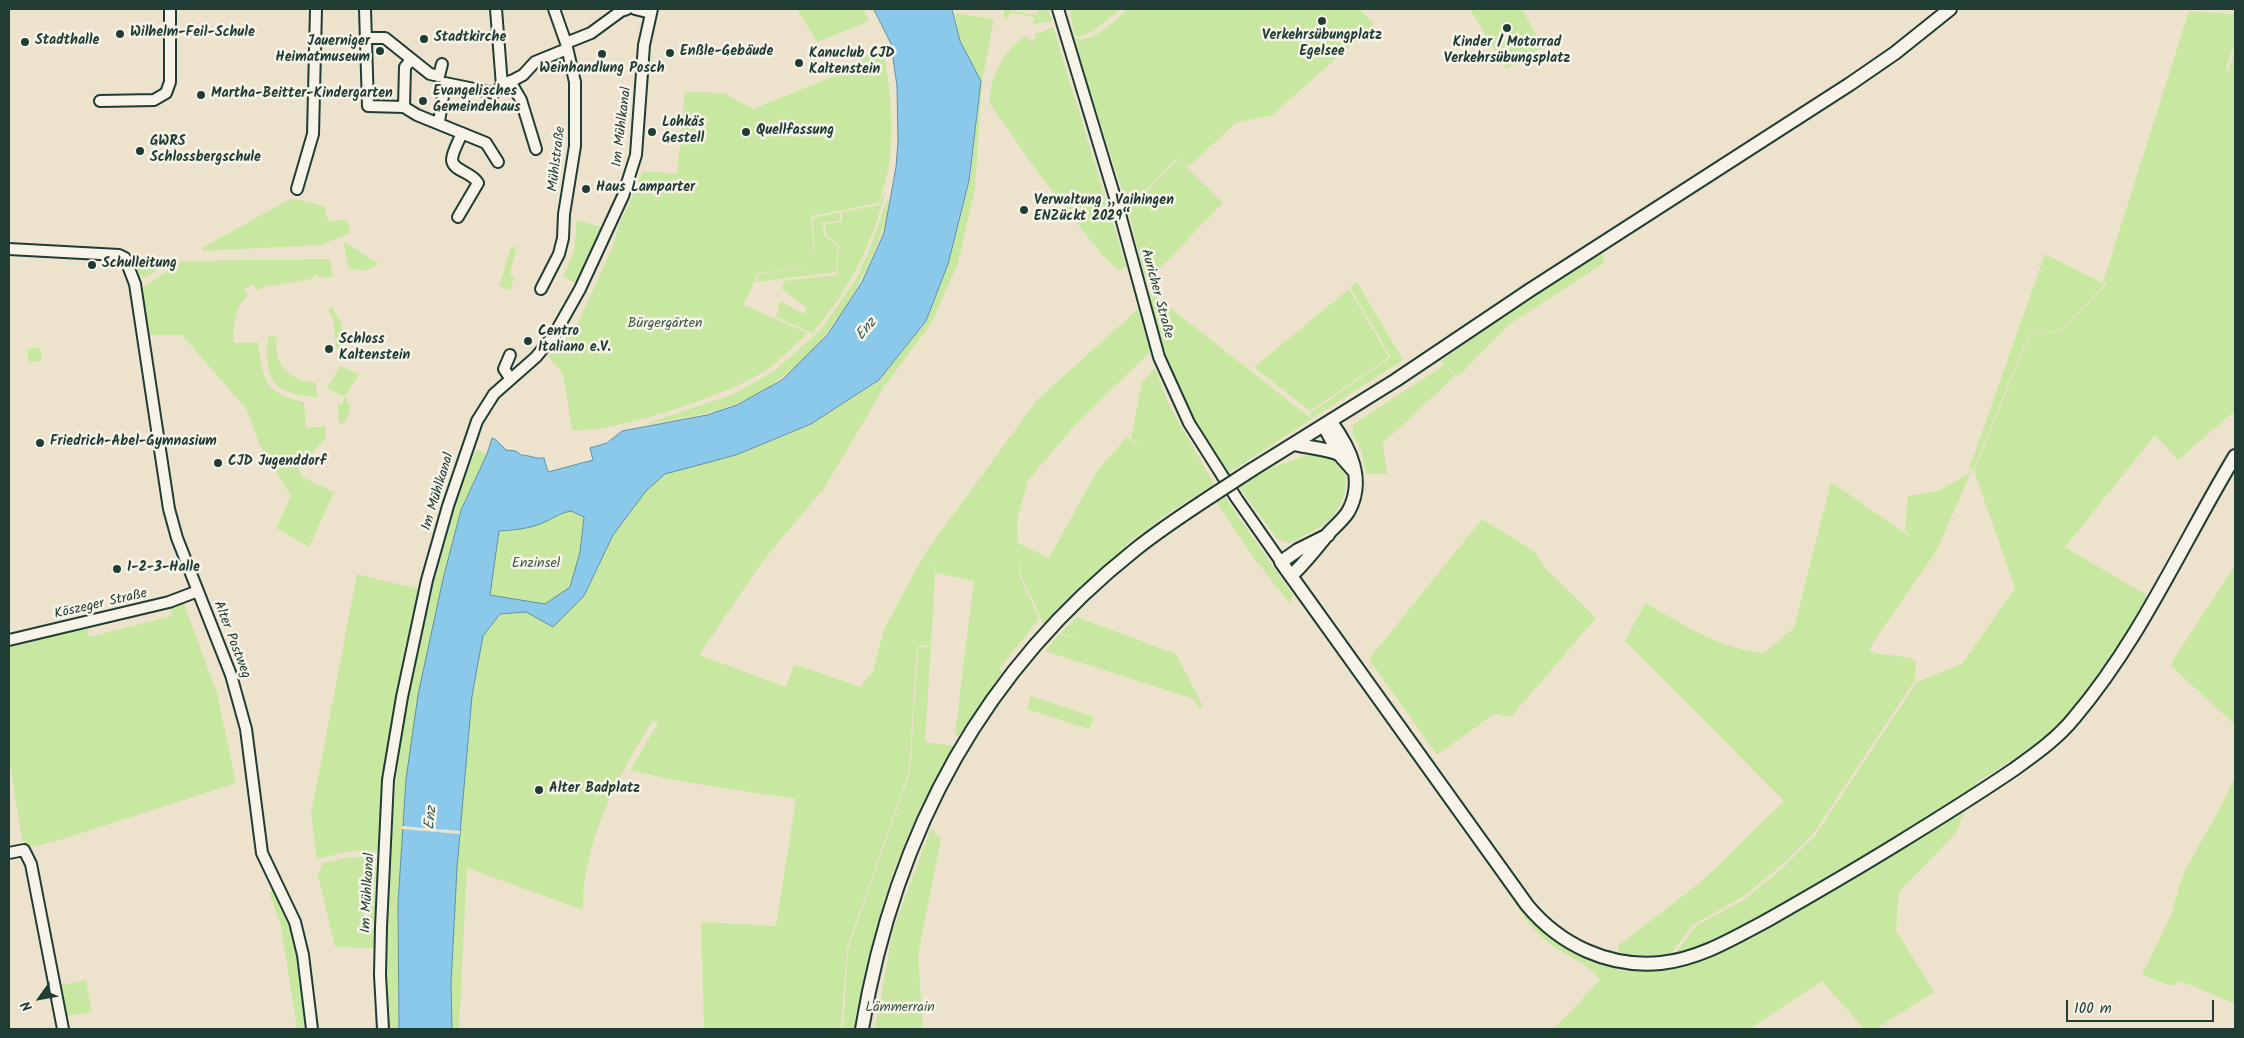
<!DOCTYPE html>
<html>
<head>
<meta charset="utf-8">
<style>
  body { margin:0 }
  #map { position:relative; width:2244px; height:1038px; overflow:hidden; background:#ede3cd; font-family:Kalam,sans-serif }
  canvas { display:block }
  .frame { position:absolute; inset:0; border:10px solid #1f3d34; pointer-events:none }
  .north { position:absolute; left:15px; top:973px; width:50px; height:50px; -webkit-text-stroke:4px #f7f3e8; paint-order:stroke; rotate:238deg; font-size:14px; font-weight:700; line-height:20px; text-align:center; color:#1f3d34 }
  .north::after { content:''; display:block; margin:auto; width:18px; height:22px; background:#1f3d34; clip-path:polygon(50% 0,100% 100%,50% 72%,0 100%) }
  .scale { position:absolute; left:2066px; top:1000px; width:148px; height:22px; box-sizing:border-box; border:2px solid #1f3d34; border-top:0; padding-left:6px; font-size:15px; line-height:18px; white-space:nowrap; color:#1f3d34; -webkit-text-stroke:4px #f7f3e8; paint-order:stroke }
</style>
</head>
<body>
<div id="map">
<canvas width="2244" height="1038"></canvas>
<div class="frame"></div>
<div class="north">N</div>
<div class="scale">100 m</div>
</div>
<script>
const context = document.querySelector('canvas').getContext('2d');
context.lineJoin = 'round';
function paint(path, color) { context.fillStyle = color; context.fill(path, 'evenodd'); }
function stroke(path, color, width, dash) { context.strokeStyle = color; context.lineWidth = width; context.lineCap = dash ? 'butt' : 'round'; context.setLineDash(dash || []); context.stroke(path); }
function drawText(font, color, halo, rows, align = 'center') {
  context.font = font + ' Kalam,sans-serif'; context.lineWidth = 5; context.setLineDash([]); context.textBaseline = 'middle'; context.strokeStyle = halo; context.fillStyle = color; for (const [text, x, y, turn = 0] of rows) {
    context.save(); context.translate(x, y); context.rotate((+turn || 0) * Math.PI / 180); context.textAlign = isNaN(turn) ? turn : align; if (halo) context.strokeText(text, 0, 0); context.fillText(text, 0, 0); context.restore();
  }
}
paint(new Path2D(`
  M 797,9 L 863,9 L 869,21 L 817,42 Z
  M 1004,9 L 1037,15 L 1038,9 L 1048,9 L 1052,21 L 1033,24 L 1034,17 L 1010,13 L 1008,20 L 1004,17 Z
  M 1070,9 L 1121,9 L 1093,31 L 1079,37 L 1074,35 Z
  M 1128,9 L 1360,9 L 1374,25 L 1271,116 L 1237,122 L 1188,167 L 1177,158 L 1128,209 L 1076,48 L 1075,38 C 1093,45 1115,19 1128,9 Z
  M 1470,9 L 1522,9 L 1543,47 L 1506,69 Z
  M 2189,11 L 2235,14 L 2235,43 L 2225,70 L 2230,72 L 2228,71 L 2235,51 L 2235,411 L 2178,460 L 2155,435 L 2065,547 L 2148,596 L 2129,638 L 2069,714 L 2045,739 L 1976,783 L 1956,833 L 1899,892 L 1896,930 L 1934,992 L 1875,1029 L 1864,1029 L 1822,981 L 1749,1029 L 1554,1029 L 1600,980 C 1589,962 1558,953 1542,937 C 1525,922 1513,900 1500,881 L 1502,879 L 1542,929 L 1571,951 L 1622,971 L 1662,971 L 1696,926 L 1745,899 L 1783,868 L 1815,836 L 1917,682 L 1963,663 L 2015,588 L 1974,471 L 2030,334 L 2061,331 L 2107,284 L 2103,282 Z
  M 955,13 L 994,19 L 982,81 L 975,189 L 958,263 L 932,322 L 885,386 L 879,381 L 926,322 L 948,264 L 970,181 L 981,81 L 960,41 Z
  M 1053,27 L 1126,266 L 1119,271 L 1098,251 L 1107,242 L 1098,250 L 1039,174 L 990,104 C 987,81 1006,47 1025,36 L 1031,41 L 1036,38 L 1034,35 Z
  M 883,48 C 890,86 895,127 889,165 C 887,178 882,191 879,203 L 811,216 L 815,263 L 813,218 L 840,212 L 840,221 L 823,223 L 824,236 L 838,246 L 836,272 L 756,282 L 759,274 L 816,267 L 758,273 L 744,305 L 808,333 C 792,347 776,365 758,375 C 723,396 611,434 572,430 L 563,374 L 548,356 L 574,332 L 612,248 L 618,228 L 643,171 L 677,174 L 685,92 L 724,93 L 753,109 L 861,65 L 859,59 Z
  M 1178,159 L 1223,203 L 1152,276 L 1145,278 L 1128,210 Z
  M 884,192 L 885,193 C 872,245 848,293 812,333 L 776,317 L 780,301 L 804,314 L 807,309 L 782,289 L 784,281 L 837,275 L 839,245 L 826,235 L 825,224 L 842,222 L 842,212 L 879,205 Z
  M 290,199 L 300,200 L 324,206 L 328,221 L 347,220 L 350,233 L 321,245 L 203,251 L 202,248 Z
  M 887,199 C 892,212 878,242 872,256 C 846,317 800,378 736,404 C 707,416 674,419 643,425 L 731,395 L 773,372 L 821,330 L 856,279 L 873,241 Z
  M 577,220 L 602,227 L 577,284 L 563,277 L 574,250 Z
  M 343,242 L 345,242 L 379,264 L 364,271 L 349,269 Z
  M 517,246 L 510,273 L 514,278 L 510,290 L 499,286 L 511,248 Z
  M 1599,253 L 1603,255 L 1604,263 L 1508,325 L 1458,377 L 1446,366 L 1455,376 L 1383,443 L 1387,474 L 1366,474 L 1361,450 L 1352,433 L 1354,424 L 1444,365 L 1441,361 L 1508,313 Z
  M 2045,254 L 2105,284 L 2061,330 L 2029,334 L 1973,470 L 1969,469 Z
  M 140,258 L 156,258 L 162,264 L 160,268 L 144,278 L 140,276 L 135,264 Z
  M 330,259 L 333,277 L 320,278 L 315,274 L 311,279 L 268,286 L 257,290 L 252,284 L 244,289 L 248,296 C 234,308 233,325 234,343 L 258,342 C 263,380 264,393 304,402 L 306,428 L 326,426 L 326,437 L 299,469 L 302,477 L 334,492 L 309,547 L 276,528 L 291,496 L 260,446 L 247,410 L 182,335 L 149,335 L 141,289 L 182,261 Z
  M 1357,282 L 1403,360 L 1313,418 L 1309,414 L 1391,357 L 1350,287 Z
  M 1349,289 L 1389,357 L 1310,411 L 1254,367 Z
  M 1151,293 L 1312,419 L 1227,474 L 1193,419 L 1163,352 L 1149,294 Z
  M 332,307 L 341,323 L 342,352 L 336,348 L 333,319 L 328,310 Z
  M 1138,309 L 1150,352 L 1074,426 L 1028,481 L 1017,520 L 1018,543 L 1049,558 L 1097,471 L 1127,437 L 1147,453 L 1131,438 L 1142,382 L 1155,368 L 1169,405 L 1214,484 L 1164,516 L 1126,545 L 1127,547 L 1082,587 L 1044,625 L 1020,573 L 1019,553 L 1019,574 L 1039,619 L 999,669 L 1003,671 L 958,737 L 955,735 L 964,660 L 972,662 L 964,659 L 974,581 L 936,573 L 927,557 L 935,573 L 931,644 L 917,647 L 909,771 L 847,948 L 841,1029 L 704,1029 L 701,922 L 776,926 L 796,799 L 678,781 L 630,770 L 658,723 L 653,720 C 620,772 581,846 583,910 L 467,868 L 459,1029 L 452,1029 L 451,984 L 457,868 L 472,696 L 483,636 L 500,615 L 526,612 L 553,626 L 585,596 L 613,535 L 646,491 L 666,474 L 736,455 L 811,425 L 879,381 L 884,387 L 825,487 L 762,562 L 699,655 L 786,687 L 794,664 L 860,687 L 873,671 L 884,629 L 925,553 L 1037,400 Z
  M 269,336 L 277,337 C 272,364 290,381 316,383 L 317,398 C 307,396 296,395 286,391 C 265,383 265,354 269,336 Z
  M 40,347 L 42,361 L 29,362 L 27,349 Z
  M 340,366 L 359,374 L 345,397 L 348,400 L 347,403 L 351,405 L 346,422 L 339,424 L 338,403 L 342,404 L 345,397 L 327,388 Z
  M 476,450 L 487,454 L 461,510 L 443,579 L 406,779 L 398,903 L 399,1029 L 389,1029 C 385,978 388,926 390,874 C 393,823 395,771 404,720 C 413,664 426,608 442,554 C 452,518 461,484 476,450 Z
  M 1311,454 C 1317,454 1325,453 1330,456 C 1357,468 1345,507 1327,522 C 1317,530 1302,536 1290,543 L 1277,539 L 1239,487 L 1264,470 Z
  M 1971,472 L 1937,550 L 1874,641 L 1869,652 L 1911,658 L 1916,662 L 1915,680 L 1813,834 L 1782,865 L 1744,896 L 1693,925 L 1668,957 L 1617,954 L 1619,945 L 1702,881 L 1784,801 L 1625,641 L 1645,603 C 1683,624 1720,649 1764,653 L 1794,628 L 1831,482 L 1909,536 L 1910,535 L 1905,530 L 1908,496 L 1938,491 Z
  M 1224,496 L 1293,595 L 1289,603 L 1254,558 L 1216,502 Z
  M 571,511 L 584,517 L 580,552 L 570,587 L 545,604 L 489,595 L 499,531 C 513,530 529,529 542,523 C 553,519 559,513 571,511 Z
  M 1482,519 L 1534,551 L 1546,569 L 1596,618 L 1511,717 L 1494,714 L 1437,755 L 1369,659 Z
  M 2235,565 L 2235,725 L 2170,665 Z
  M 357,574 L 419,589 L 403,655 L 383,781 L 378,852 L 351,851 L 317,859 L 311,814 Z
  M 184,604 L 217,693 L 236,783 L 63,839 L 32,847 L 26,845 L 22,840 L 9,758 L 9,647 L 87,628 L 89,637 L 172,616 L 170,607 Z
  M 1077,617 L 1176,654 L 1203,706 L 1199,709 L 1194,699 L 1045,651 L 1059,634 L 1084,642 L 1060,633 Z
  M 931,646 L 925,742 L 955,746 C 938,775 922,804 909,834 C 881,896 866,963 856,1029 L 843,1029 L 848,949 L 910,772 L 918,648 Z
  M 1031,696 L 1094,717 L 1089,729 L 1027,709 Z
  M 2235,776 L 2235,1004 L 2181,981 L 2172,986 L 2142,975 L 2171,915 L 2184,872 L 2223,803 Z
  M 931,828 L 941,839 L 918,956 L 923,1029 L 875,1029 L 893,930 Z
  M 351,857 L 373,858 L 367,866 L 364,918 L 370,927 L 375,929 L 375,948 L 335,947 L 317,872 L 321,870 L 322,863 Z
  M 378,863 L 376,924 L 370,917 L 373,868 Z
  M 273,890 L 288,924 L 297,956 L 306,1029 L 297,1029 L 281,926 L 269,893 Z
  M 86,980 L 92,1012 L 67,1016 L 61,985 Z`), '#c8e8a1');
const water = new Path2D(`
  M 874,9 L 952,9 L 960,41 L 981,81 L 969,181 L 948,264 L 926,321 L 879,380 L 811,424 L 736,455 L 665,474 L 646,491 L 613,535 L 584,596 L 553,627 L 526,612 L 500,614 L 483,636 L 472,696 L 457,868 L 451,984 L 452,1029 L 399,1029 L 398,903 L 406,779 L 418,695 L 443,579 L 461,510 L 487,454 L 492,438 L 496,440 L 506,450 L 516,451 L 521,455 C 529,455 535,459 544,458 L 548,472 L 593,460 L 590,448 L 607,443 L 622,431 L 707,415 L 737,405 L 782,380 L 828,334 L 862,282 L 884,233 L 896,167 L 898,142 L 897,86 L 891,44 ZM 571,511 L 584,517 L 580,552 L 570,587 L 545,604 L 490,595 L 499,531 C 513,530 529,529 542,523 C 553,519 559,513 571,511 Z`);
paint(water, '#8ac9ea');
stroke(water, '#5f91a1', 1);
paint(new Path2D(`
  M 402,826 L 460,831 L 460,834 L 402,829 Z`), '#ede3cd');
const minor = new Path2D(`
  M 365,9 L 368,106 L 404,107 L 417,115 L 486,143 L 498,162
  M 496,9 L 502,86
  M 635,9 L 651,13
  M 1058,9 L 1120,214 L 1159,357 L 1189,423 L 1237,499 L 1281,562
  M 366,38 L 385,38 L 430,74 L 439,76
  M 566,43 L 591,33 L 621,11 L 627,9
  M 439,76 L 442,64
  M 510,81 L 521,100 L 536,149
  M 445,83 L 494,93 L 502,86 L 523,75 L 535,62 L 567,49
  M 100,101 L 154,100 L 166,93 L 170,82 L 170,9
  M 404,107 L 405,67 L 411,60
  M 439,122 L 445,83
  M 297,189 L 313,134 L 316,9
  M 458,217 L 478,183 C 472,172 453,171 452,160 C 452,152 459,141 462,133
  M 9,249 L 119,255 L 125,258 L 135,284 L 169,509 L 177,538 L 231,675 L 246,729 L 262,853 L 295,922 L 303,955 L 312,1029
  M 541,289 L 559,254 L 563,238 L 564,214 L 575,146 L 575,82 L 566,43 L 554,9
  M 510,355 L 504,369 L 510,378
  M 9,640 L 169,602 L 198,591
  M 9,853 L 24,850 L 31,864 L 63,1029
  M 383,1029 L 380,975 L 381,927 L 388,780 L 402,697 L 427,580 L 448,506 L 477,421 L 494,394 L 536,357 L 554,335 L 580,289 L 623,196 L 636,155 L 644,45 L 652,9`);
const major = new Path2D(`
  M 1324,426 L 1339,454 L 1353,470
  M 1294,444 C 1310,448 1324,448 1339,454
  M 1253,469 L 1396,380 L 1530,290 L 1850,84 L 1895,53 L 1950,9
  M 1328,535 L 1298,550 L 1281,562 L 1527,905 C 1560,945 1609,968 1661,963 C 1699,959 1732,939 1766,921 C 1810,896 1853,871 1897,844 C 1936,820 1975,796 2013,770 C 2034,755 2057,739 2074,718 C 2141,639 2182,544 2235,456
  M 1291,576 C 1305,563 1315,550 1327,535 C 1334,527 1342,521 1348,512 C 1366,480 1350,448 1331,422
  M 862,1029 C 894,836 981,672 1136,549 C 1161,529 1187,512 1213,495`);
stroke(minor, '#1f3d34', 14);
stroke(major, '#1f3d34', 16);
stroke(minor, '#f7f3e8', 10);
stroke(major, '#f7f3e8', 12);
const majorBridge = new Path2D(`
  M 1213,495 L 1253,469`);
stroke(majorBridge, '#1f3d34', 16, []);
stroke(majorBridge, '#f7f3e8', 12);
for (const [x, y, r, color] of [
  [1322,21,5,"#1f3d34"],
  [1507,28,5,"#1f3d34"],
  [120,34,5,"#1f3d34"],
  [424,39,5,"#1f3d34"],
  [25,42,5,"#1f3d34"],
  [380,51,5,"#1f3d34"],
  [670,53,5,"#1f3d34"],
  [602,54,5,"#1f3d34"],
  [799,63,5,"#1f3d34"],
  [201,95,5,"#1f3d34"],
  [423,101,5,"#1f3d34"],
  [652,132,5,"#1f3d34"],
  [746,132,5,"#1f3d34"],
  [140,151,5,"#1f3d34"],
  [586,189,5,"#1f3d34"],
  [1024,210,5,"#1f3d34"],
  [92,265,5,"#1f3d34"],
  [528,341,5,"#1f3d34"],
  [329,349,5,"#1f3d34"],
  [40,443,5,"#1f3d34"],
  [218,463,5,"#1f3d34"],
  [117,569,5,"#1f3d34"],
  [539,790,5,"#1f3d34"]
]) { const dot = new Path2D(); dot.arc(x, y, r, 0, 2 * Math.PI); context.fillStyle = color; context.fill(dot); stroke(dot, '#f7f3e8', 2); }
drawText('bold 14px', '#1f3d34', '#f7f3e8', [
  ["Wilhelm-Feil-Schule",130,34],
  ["Verkehrsübungplatz",1322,37,"center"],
  ["Egelsee",1322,53,"center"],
  ["Stadtkirche",434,39],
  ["Stadthalle",35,42],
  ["Jauerniger",370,43,"right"],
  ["Heimatmuseum",370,59,"right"],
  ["Kinder / Motorrad",1507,44,"center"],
  ["Verkehrsübungsplatz",1507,60,"center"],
  ["Enßle-Gebäude",680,53],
  ["Kanuclub CJD",809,55],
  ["Kaltenstein",809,71],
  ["Weinhandlung Posch",602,70,"center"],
  ["Evangelisches",433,93],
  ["Gemeindehaus",433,109],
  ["Martha-Beitter-Kindergarten",211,95],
  ["Lohkäs",662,124],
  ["Gestell",662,140],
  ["Quellfassung",756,132],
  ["GWRS",150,143],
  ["Schlossbergschule",150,159],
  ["Haus Lamparter",596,189],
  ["Verwaltung „Vaihingen",1034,202],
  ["ENZückt 2029“",1034,218],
  ["Schulleitung",102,265],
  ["Centro",538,333],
  ["Italiano e.V.",538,349],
  ["Schloss",339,341],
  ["Kaltenstein",339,357],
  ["Friedrich-Abel-Gymnasium",50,443],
  ["CJD Jugenddorf",228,463],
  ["1-2-3-Halle",127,569],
  ["Alter Badplatz",549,790]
], 'left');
drawText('14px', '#1f3d34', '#f7f3e8', [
  ["Im Mühlkanal",623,127,-83],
  ["Mühlstraße",558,159,-83],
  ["Auricher Straße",1156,294,75],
  ["Im Mühlkanal",439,492,-73],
  ["Köszeger Straße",101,605,-13],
  ["Alter Postweg",231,640,69],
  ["Im Mühlkanal",369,893,-87]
]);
drawText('14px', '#385744', '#f7f3e8', [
  ["Bürgergärten",665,325],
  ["Enzinsel",536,565],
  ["Lämmerrain",900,1009]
]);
drawText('italic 15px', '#345958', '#f7f3e8', [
  ["Enz",867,330,-50],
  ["Enz",432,818,-84]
]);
</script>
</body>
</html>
